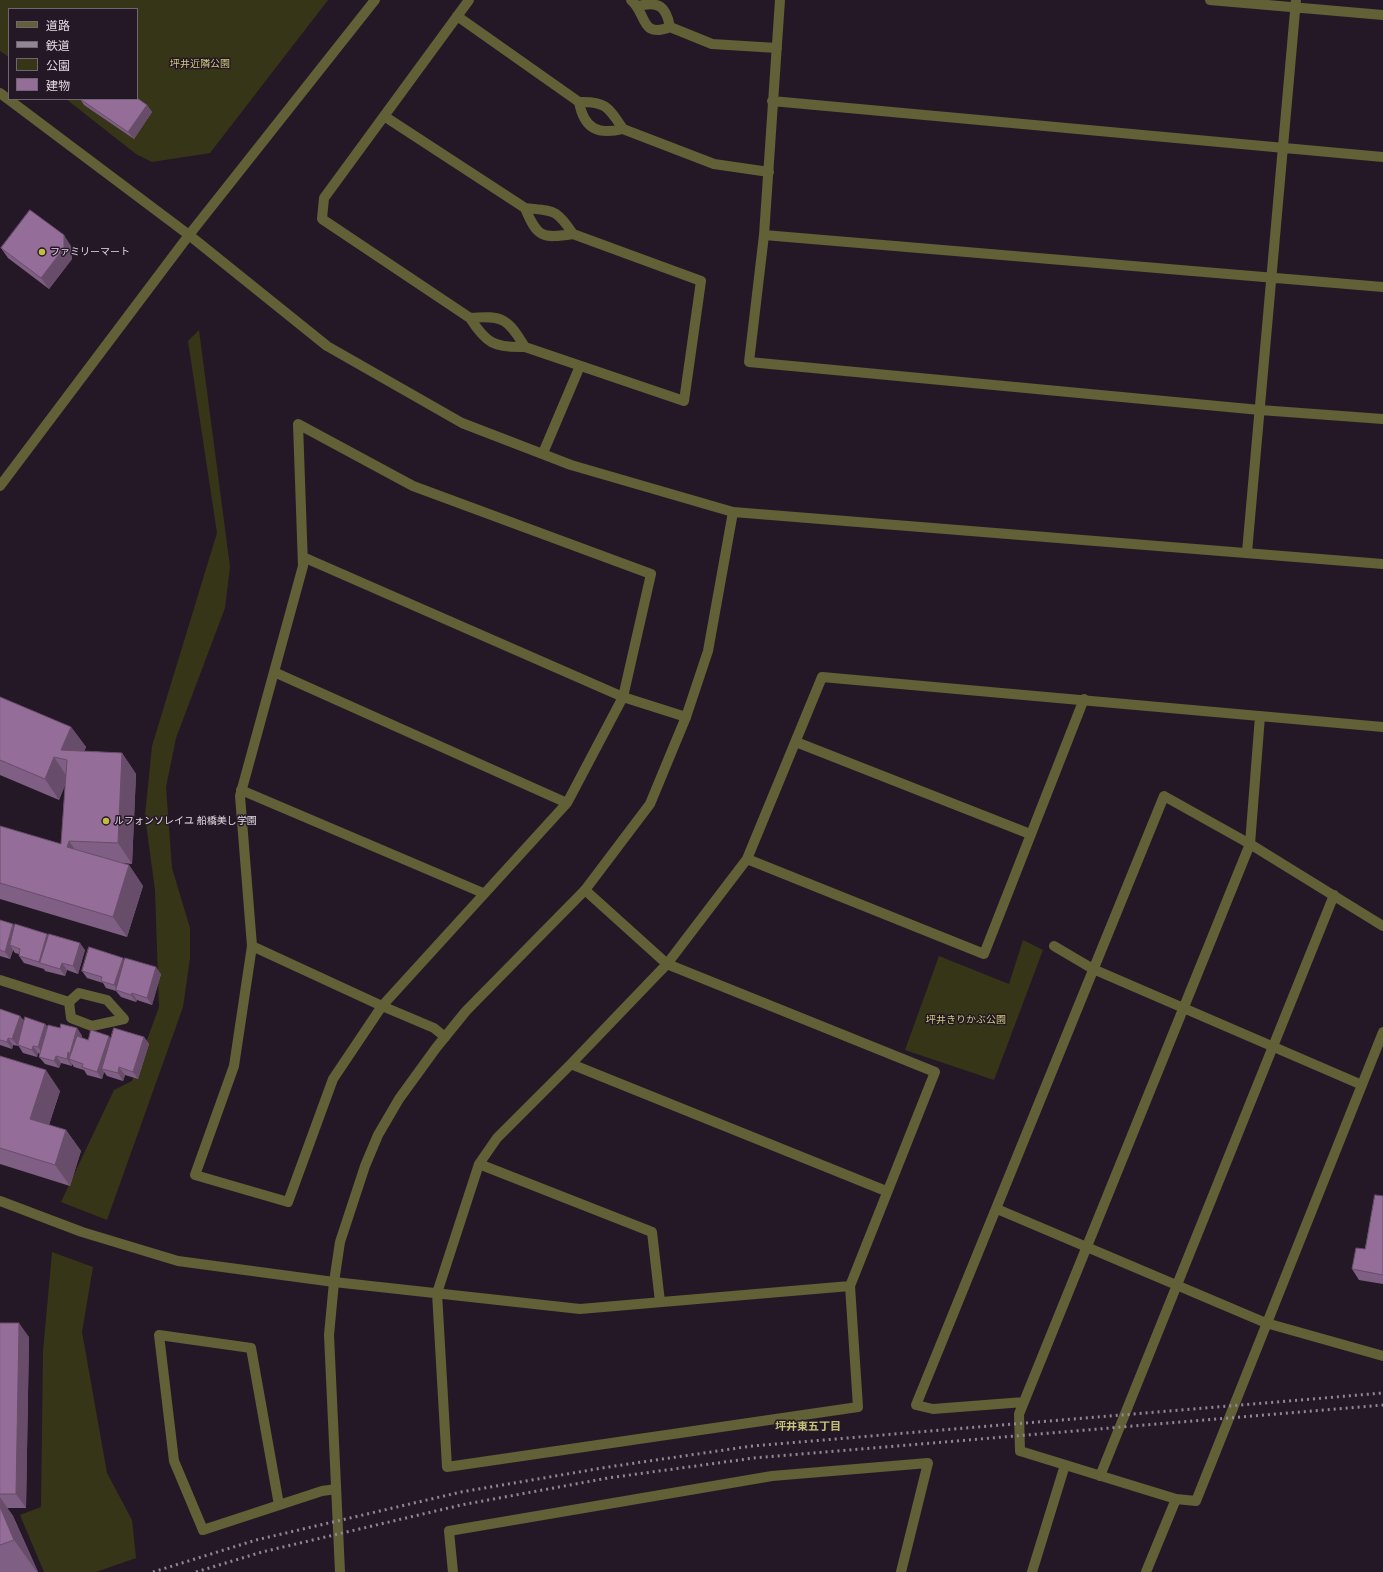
<!DOCTYPE html>
<html>
<head>
<meta charset="utf-8">
<style>
  body { margin:0 }
  #map { position:relative; width:1383px; height:1572px; overflow:hidden; background:#251826; font-family:Inter,"Noto Sans JP",sans-serif }
  canvas { display:block }
  .legend { position:absolute; left:8px; top:8px; width:130px; height:92px; box-sizing:border-box; background:#251826; border:1px solid #716572; margin:0; padding:5px 7px; list-style:none; font-size:12px; color:#e2d9e3 }
  .legend li { display:flex; align-items:center; gap:8px; height:20px }
  .legend b { width:20px; border:1px solid #716572 }
</style>
</head>
<body>
<div id="map">
<canvas width="1383" height="1572"></canvas>
<ul class="legend">
<li><b style="height:5px;background:#626036"></b>道路</li>
<li><b style="height:5px;background:#918692"></b>鉄道</li>
<li><b style="height:11px;background:#363517"></b>公園</li>
<li><b style="height:11px;background:#946e98"></b>建物</li>
</ul>
</div>
<script>
const context = document.querySelector('canvas').getContext('2d');
context.lineJoin = 'round';
function paint(path, color) { context.fillStyle = color; context.fill(path, 'evenodd'); }
function stroke(path, color, width, dash) { context.strokeStyle = color; context.lineWidth = width; context.lineCap = dash ? 'butt' : 'round'; context.setLineDash(dash || []); context.stroke(path); }
function drawText(font, color, halo, rows, align = 'center') {
  context.font = font + ' Inter,"Noto Sans JP",sans-serif'; context.lineWidth = 3; context.setLineDash([]); context.textBaseline = 'middle'; context.strokeStyle = halo; context.fillStyle = color; for (const [text, x, y, turn = 0] of rows) {
    context.save(); context.translate(x, y); context.rotate((+turn || 0) * Math.PI / 180); context.textAlign = isNaN(turn) ? turn : align; if (halo) context.strokeText(text, 0, 0); context.fillText(text, 0, 0); context.restore();
  }
}
paint(new Path2D(`
  M 0,0 L 328,0 L 210,153 L 152,162 L 136,154 L 66,99 L 137,99 L 137,9 L 9,9 L 9,57 L 0,51 Z
  M 199,330 L 230,567 L 225,608 L 176,738 L 166,787 L 172,868 L 190,928 L 190,958 L 183,1007 L 107,1220 L 61,1202 L 114,1090 L 132,1081 L 159,1007 L 155,890 L 145,816 L 152,746 L 217,533 L 188,341 Z
  M 1023,940 L 1043,950 L 994,1080 L 905,1050 L 939,956 L 1009,984 Z
  M 52,1252 L 93,1267 L 82,1332 L 107,1473 L 132,1520 L 136,1558 L 96,1572 L 44,1572 L 20,1515 L 41,1507 L 43,1352 Z`), '#363517');
stroke(new Path2D(`
  M 631,0 C 647,13 640,39 670,27 L 712,44 L 777,48
  M 780,0 L 764,235 L 749,362 L 1260,410 L 1383,419
  M 1210,0 L 1383,15
  M 638,6 C 659,1 666,6 670,27
  M 457,16 L 579,102 C 584,129 598,135 623,129 L 714,164 L 769,172
  M 772,101 L 1383,157
  M 579,102 C 606,101 609,108 623,129
  M 384,116 L 525,208 C 537,237 542,239 573,234 L 701,281 L 684,401 L 525,347 C 494,348 486,343 470,318 L 322,219 L 324,198 L 469,0
  M 525,208 C 553,211 556,208 573,234
  M 764,235 L 1383,287
  M 470,318 C 503,315 508,319 525,347
  M 543,453 L 580,366
  M 1247,552 L 1296,0
  M 303,557 L 623,697 L 686,717
  M 274,672 L 567,803
  M 1260,716 L 1250,844 L 1019,1414 L 1020,1451 L 1176,1499 L 1196,1501 L 1383,1032
  M 796,742 L 1030,834
  M 241,790 L 483,893
  M 747,859 L 984,954 L 1084,699
  M 585,890 L 667,964 L 935,1072 L 850,1286 L 858,1407 L 447,1467 L 437,1293 L 479,1164 L 497,1138 L 571,1064 L 667,964 L 747,859 L 822,677 L 1383,727
  M 252,946 L 382,1006 L 567,803 L 623,697 L 651,574 L 413,486 L 298,424 L 303,566 L 240,796 L 252,946 L 234,1066 L 195,1175 L 288,1202 L 333,1079 L 382,1006 L 434,1028 L 445,1037
  M 1054,946 L 1093,969 L 1362,1085
  M 0,980 L 69,1002
  M 79,993 L 107,1000 L 124,1019 L 92,1026 L 71,1018 L 69,1002 Z
  M 571,1064 L 886,1191
  M 479,1164 L 652,1232 L 660,1302
  M 997,1209 L 1266,1323 L 1383,1356
  M 334,1282 L 580,1309 L 850,1286
  M 1024,1402 L 933,1409 L 916,1405 L 1164,796 L 1250,844 L 1383,926
  M 1100,1476 L 1334,895
  M 279,1505 L 251,1348 L 159,1335 L 174,1461 L 203,1530 L 322,1491 L 336,1489
  M 453,1572 L 449,1531 L 772,1476 L 928,1463 L 901,1572
  M 1032,1572 L 1065,1465
  M 1146,1572 L 1176,1499`), '#626036', 10);
stroke(new Path2D(`
  M 0,93 L 189,235 L 327,346 L 462,423 L 571,465 L 733,512 L 1383,564
  M 0,486 L 189,235 L 375,0
  M 0,1201 L 82,1232 L 178,1261 L 334,1282
  M 340,1572 L 329,1335 L 334,1282 L 340,1242 L 365,1166 L 378,1135 L 399,1099 L 436,1048 L 466,1011 L 585,890 L 650,804 L 686,717 L 708,651 L 733,512`), '#626036', 10);
stroke(new Path2D(`
  M 153,1572 L 256,1540 L 461,1492 L 608,1467 L 752,1446 L 1383,1393
  M 196,1572 L 262,1552 L 461,1505 L 608,1478 L 754,1458 L 1383,1405`), '#918692', 3, [2, 4]);
paint(new Path2D(`
  M 80,99 L 137,99 L 147,105 L 152,112 L 134,139 L 84,105 Z
  M 71,246 L 72,259 L 49,289 L 8,258 L 1,248 Z
  M 0,697 L 71,727 L 86,747 L 84,751 L 122,753 L 136,774 L 132,864 L 122,863 L 129,865 L 143,886 L 127,937 L 0,899 L 0,826 L 61,844 L 65,785 L 59,800 L 0,775 Z
  M 0,920 L 15,926 L 47,934 L 48,935 L 85,950 L 78,974 L 67,970 L 65,976 L 45,971 L 44,969 L 24,963 L 19,956 L 19,954 L 15,953 L 13,950 L 10,959 L 0,956 Z
  M 124,960 L 161,974 L 152,1005 L 137,1000 L 136,1002 L 121,997 L 116,991 L 106,988 L 103,983 L 87,978 L 82,971 Z
  M 0,1011 L 20,1016 L 24,1021 L 45,1024 L 48,1027 L 77,1028 L 82,1036 L 82,1038 L 88,1040 L 111,1039 L 144,1037 L 149,1044 L 138,1079 L 125,1075 L 123,1081 L 107,1076 L 104,1072 L 102,1079 L 87,1075 L 84,1070 L 74,1067 L 72,1064 L 72,1066 L 61,1063 L 59,1068 L 45,1064 L 39,1057 L 40,1054 L 38,1053 L 37,1057 L 23,1053 L 18,1045 L 18,1046 L 13,1045 L 12,1049 L 0,1045 Z
  M 0,1056 L 60,1091 L 49,1125 L 66,1130 L 81,1151 L 70,1186 L 0,1164 Z
  M 1383,1196 L 1383,1284 L 1359,1280 L 1352,1269 L 1365,1249 Z
  M 0,1323 L 29,1337 L 26,1508 L 7,1508 L 13,1516 L 38,1572 L 0,1572 Z`), '#7f5f83');
paint(new Path2D(`
  M 147,105 L 152,112 L 134,139 L 128,132 Z
  M 64,235 L 71,246 L 72,259 L 49,289 L 41,278 Z
  M 71,727 L 86,747 L 76,771 L 61,750 Z
  M 122,753 L 136,774 L 132,864 L 118,843 Z
  M 54,757 L 68,778 L 59,800 L 45,779 Z
  M 69,841 L 83,861 L 67,847 Z
  M 129,865 L 143,886 L 127,937 L 113,917 Z
  M 13,924 L 18,931 L 10,945 L 13,950 L 10,959 L 5,952 Z
  M 47,934 L 52,941 L 40,963 L 39,962 Z
  M 80,943 L 85,950 L 78,974 L 73,966 Z
  M 123,958 L 128,965 L 119,991 L 114,985 Z
  M 62,963 L 67,970 L 65,976 L 60,969 Z
  M 156,967 L 161,974 L 152,1005 L 147,998 Z
  M 132,993 L 137,1000 L 136,1002 L 131,995 Z
  M 20,1016 L 25,1023 L 18,1046 L 12,1039 Z
  M 45,1024 L 50,1031 L 43,1054 L 38,1047 Z
  M 77,1028 L 82,1036 L 76,1060 L 70,1053 Z
  M 109,1036 L 114,1044 L 102,1069 L 104,1072 L 102,1079 L 97,1072 Z
  M 144,1037 L 149,1044 L 138,1079 L 133,1072 Z
  M 8,1038 L 13,1045 L 12,1049 L 7,1042 Z
  M 33,1046 L 38,1053 L 37,1057 L 32,1050 Z
  M 68,1052 L 73,1059 L 69,1059 L 72,1064 L 72,1066 L 67,1059 Z
  M 56,1056 L 61,1063 L 59,1068 L 54,1061 Z
  M 119,1067 L 125,1075 L 123,1081 L 118,1073 Z
  M 46,1070 L 60,1091 L 44,1140 L 30,1119 Z
  M 66,1130 L 81,1151 L 70,1186 L 55,1165 Z
  M 19,1323 L 29,1337 L 26,1508 L 16,1494 Z
  M 0,1497 L 13,1516 L 38,1572 L 37,1572 L 14,1540 L 0,1507 Z`), '#684d6a');
const building = new Path2D(`
  M 137,98 L 147,105 L 128,132 L 80,99 L 137,99 Z
  M 30,210 L 64,235 L 64,248 L 41,278 L 1,248 Z
  M 0,697 L 71,727 L 61,750 L 122,753 L 118,843 L 69,841 L 67,847 L 129,865 L 113,917 L 0,883 L 0,826 L 61,844 L 67,760 L 54,757 L 45,779 L 0,760 Z
  M 0,920 L 13,924 L 5,952 L 0,950 Z
  M 15,924 L 47,934 L 39,962 L 19,956 L 20,949 L 10,945 Z
  M 49,934 L 80,943 L 73,966 L 62,963 L 60,969 L 40,963 Z
  M 89,947 L 123,958 L 114,985 L 101,981 L 102,977 L 82,971 Z
  M 125,958 L 156,967 L 147,998 L 132,993 L 131,995 L 116,990 Z
  M 0,1009 L 20,1016 L 12,1039 L 8,1038 L 7,1042 L 0,1040 Z
  M 25,1017 L 45,1024 L 38,1047 L 33,1046 L 32,1050 L 18,1045 Z
  M 61,1024 L 77,1028 L 70,1053 L 68,1052 L 67,1059 L 56,1056 L 54,1061 L 39,1057 L 48,1025 L 60,1028 Z
  M 114,1028 L 144,1037 L 133,1072 L 119,1067 L 118,1073 L 102,1069 Z
  M 91,1030 L 109,1036 L 97,1072 L 82,1067 L 83,1064 L 69,1059 L 77,1036 L 88,1040 Z
  M 0,1056 L 46,1070 L 30,1119 L 66,1130 L 55,1165 L 0,1148 Z
  M 1375,1195 L 1383,1196 L 1383,1275 L 1352,1269 L 1356,1248 L 1365,1249 Z
  M 0,1323 L 19,1323 L 16,1494 L 0,1494 Z
  M 0,1507 L 14,1540 L 0,1545 Z`);
paint(building, '#946e98');
stroke(building, '#684d6a', 1);
for (const [x, y, r, color] of [
  [42,252,4,"#c2bd3f"],
  [106,821,4,"#c2bd3f"]
]) { const dot = new Path2D(); dot.arc(x, y, r, 0, 2 * Math.PI); context.fillStyle = color; context.fill(dot); stroke(dot, '#251826', 1.5); }
drawText('10px', '#cdca76', '#251826', [
  ["坪井近隣公園",200,64],
  ["坪井きりかぶ公園",966,1020]
]);
drawText('10px', '#e2d9e3', '#251826', [
  ["ファミリーマート",50,252],
  ["ルフォンソレイユ 船橋美し学園",114,821]
], 'left');
drawText('bold 11px', '#c6c476', '#251826', [
  ["坪井東五丁目",808,1427]
]);
</script>
</body>
</html>
